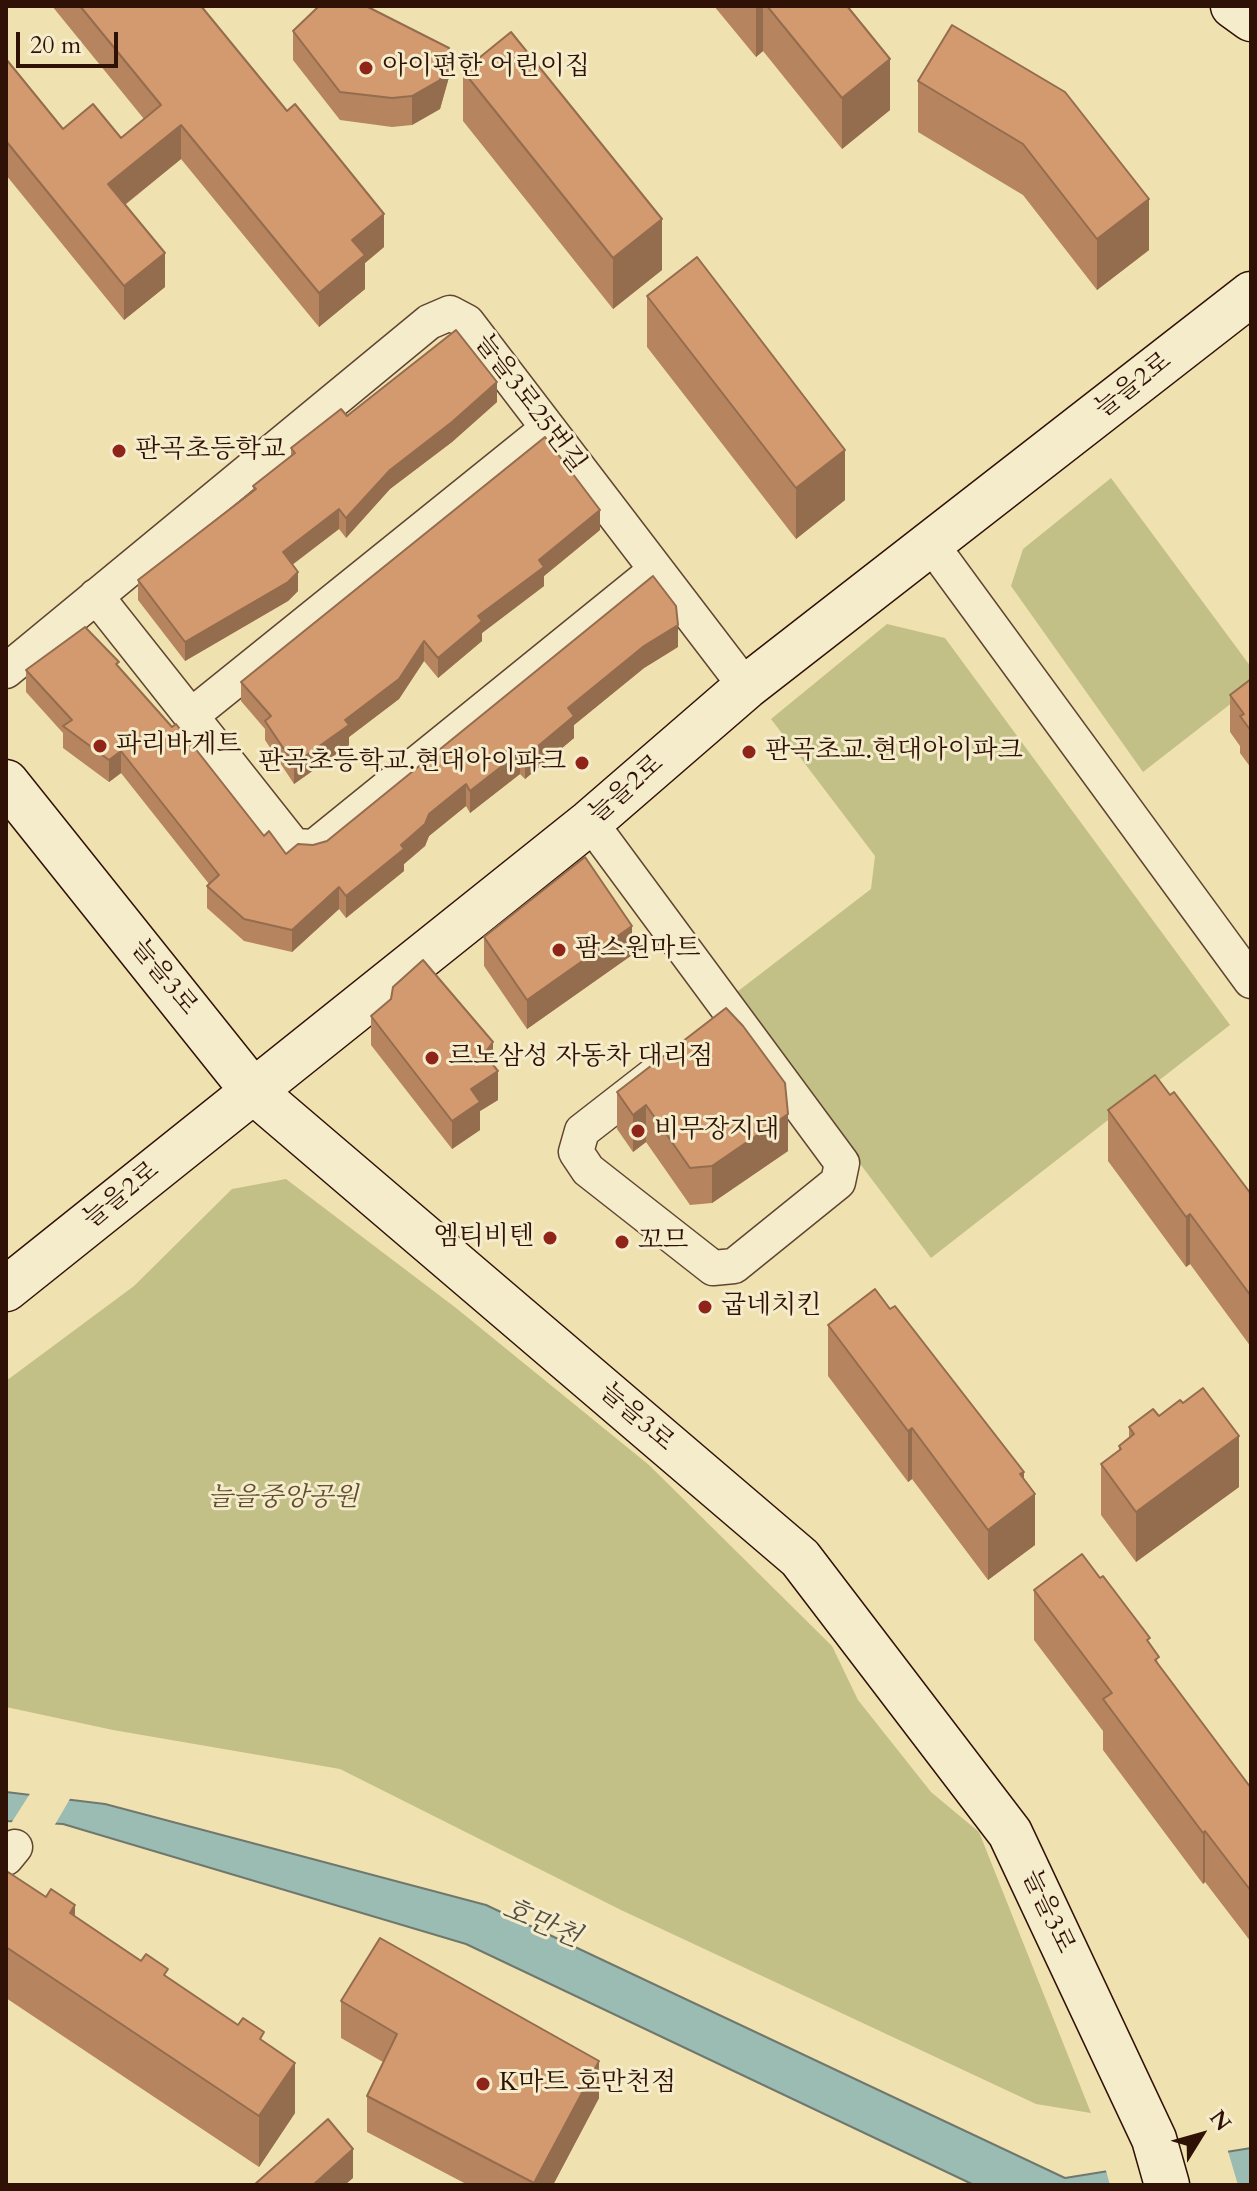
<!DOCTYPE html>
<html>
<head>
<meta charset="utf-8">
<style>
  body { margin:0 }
  #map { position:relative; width:1257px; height:2191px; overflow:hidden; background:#f0e1b1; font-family:Cardo,serif }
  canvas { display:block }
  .frame { position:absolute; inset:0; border:8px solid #301105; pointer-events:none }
  .north { position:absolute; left:1161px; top:2095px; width:80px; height:80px; -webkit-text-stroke:6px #f5eccc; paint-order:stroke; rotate:53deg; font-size:22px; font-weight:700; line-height:32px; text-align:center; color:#301105 }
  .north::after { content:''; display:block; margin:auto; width:28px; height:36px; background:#301105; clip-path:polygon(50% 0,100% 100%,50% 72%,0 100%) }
  .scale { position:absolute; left:16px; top:32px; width:102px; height:36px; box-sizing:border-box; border:4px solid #301105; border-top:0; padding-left:10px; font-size:24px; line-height:28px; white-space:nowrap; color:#301105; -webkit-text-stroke:6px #f5eccc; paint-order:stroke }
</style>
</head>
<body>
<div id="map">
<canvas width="1257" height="2191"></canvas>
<div class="frame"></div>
<div class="north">N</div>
<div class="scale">20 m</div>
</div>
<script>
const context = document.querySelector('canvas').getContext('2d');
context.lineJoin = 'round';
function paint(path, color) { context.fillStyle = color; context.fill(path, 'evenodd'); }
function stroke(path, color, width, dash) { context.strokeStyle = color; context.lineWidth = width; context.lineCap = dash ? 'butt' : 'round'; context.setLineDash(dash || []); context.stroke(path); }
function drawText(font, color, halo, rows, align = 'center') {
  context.font = font + ' Cardo,"Noto Serif KR",serif'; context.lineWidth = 6; context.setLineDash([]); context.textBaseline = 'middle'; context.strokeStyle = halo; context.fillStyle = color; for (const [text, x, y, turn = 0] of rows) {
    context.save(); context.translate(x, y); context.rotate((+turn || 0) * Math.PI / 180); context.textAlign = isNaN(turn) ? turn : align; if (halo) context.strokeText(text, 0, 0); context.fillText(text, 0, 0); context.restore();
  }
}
paint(new Path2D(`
  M 1111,478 L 1251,667 L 1251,688 L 1143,772 L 1011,586 L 1023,549 Z
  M 887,624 L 945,638 L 1230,1025 L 931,1258 L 733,995 L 871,889 L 875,856 L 771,719 Z
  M 286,1179 L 456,1308 L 649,1465 L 832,1646 L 858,1700 L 931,1792 L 979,1832 L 1091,2113 L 1036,2104 L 621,1910 L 340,1769 L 113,1730 L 6,1707 L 6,1381 L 134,1286 L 232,1189 Z`), '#c2c086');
const water = new Path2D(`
  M 6,1792 L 105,1804 L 486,1905 L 1065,2178 L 1251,2148 L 1251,2185 L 974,2185 L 466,1944 L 63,1824 L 6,1821 Z`);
paint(water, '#9bbcb3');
stroke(water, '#70786d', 2);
paint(new Path2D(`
  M 31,1792 L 71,1797 L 53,1828 L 10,1825 Z
  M 1227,2148 L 1238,2185 L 1110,2185 L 1105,2167 Z`), '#f0e1b1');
const street = new Path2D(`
  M 931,544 L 1251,981
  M 96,596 L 294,846 L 314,847 L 656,570
  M 6,671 L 429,322 L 450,313 L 467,322 L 746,687
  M 192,715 L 547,429
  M 590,822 L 842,1163 L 838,1182 L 734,1266 L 713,1268 L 588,1170 L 576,1152 L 582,1131 L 654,1075
  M 6,1858 L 15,1847`);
const secondary = new Path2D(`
  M 1233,6 L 1251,19
  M 6,782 L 253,1091 L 800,1558 L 1010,1833 L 1154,2139 L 1167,2185
  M 6,1289 L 590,822 L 746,687 L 1251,294`);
stroke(street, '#604530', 37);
stroke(secondary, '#301105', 47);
stroke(street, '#f5eccc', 34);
stroke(secondary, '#f5eccc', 44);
paint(new Path2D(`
  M 52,6 L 201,6 L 384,247 L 365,263 L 365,289 L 319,327 L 181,159 L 125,205 L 165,287 L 124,320 L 6,175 L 6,59 L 63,129 L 121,138 L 144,119 Z
  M 714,6 L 847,6 L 890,110 L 842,149 L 763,51 L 756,57 Z
  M 952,25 L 1149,250 L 1097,290 L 1023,195 L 918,132 L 918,81 Z
  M 293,31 L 449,77 L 440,109 L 412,125 L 392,127 L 340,120 L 293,60 Z
  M 463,71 L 662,270 L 613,309 L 463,121 Z
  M 647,296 L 845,500 L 796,539 L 647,347 Z
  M 497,402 L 452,442 L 390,489 L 346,538 L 339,529 L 292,564 L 298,591 L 288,601 L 185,661 L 138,600 L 138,580 L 253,490 L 253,486 L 291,457 L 291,448 L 347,416 Z
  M 600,530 L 544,576 L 544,586 L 482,633 L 482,641 L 438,678 L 424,661 L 399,699 L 349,737 L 349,745 L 294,784 L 265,740 L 265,729 L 241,701 L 241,682 Z
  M 678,647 L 644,668 L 574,725 L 574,738 L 525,779 L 520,774 L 470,813 L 466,806 L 429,836 L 425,846 L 404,864 L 404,871 L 346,918 L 339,909 L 292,952 L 244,941 L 207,908 L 207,886 L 209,884 L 121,773 L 109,782 L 63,748 L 63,733 L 26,692 L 26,670 L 119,667 L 264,836 L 286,854 L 327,841 Z
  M 1251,679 L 1251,768 L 1240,753 L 1240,746 L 1230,732 L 1230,695 Z
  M 484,937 L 632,955 L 527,1029 L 484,966 Z
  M 371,1016 L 493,1066 L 498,1100 L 480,1111 L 480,1130 L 452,1149 L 371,1045 Z
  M 617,1092 L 788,1151 L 712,1203 L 690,1205 L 646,1142 L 633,1152 L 617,1129 Z
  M 1108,1110 L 1251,1194 L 1251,1347 L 1190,1264 L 1186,1267 L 1108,1161 Z
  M 828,1325 L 1024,1479 L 1035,1545 L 988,1580 L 912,1479 L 908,1482 L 828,1376 Z
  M 1159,1416 L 1239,1487 L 1136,1562 L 1101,1515 L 1101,1464 L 1119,1451 L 1119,1446 L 1129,1438 L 1129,1427 Z
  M 1034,1590 L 1150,1644 L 1159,1665 L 1251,1788 L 1251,1942 L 1205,1882 L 1203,1884 L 1103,1750 L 1103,1731 L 1034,1640 Z
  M 6,1875 L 75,1916 L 264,2042 L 295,2113 L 259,2167 L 6,1998 Z
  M 341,2001 L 599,2098 L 553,2185 L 468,2185 L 367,2132 L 367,2096 L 383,2062 L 341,2038 Z`), '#b6845f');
paint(new Path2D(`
  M 756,6 L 763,6 L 763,51 L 756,57 Z
  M 449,48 L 449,77 L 440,109 L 412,125 L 412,96 Z
  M 890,59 L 890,110 L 842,149 L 842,98 Z
  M 181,125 L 181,159 L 108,218 L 108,184 Z
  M 1149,199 L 1149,250 L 1097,290 L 1097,239 Z
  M 384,214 L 384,247 L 365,263 L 365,289 L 319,327 L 319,293 L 352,240 Z
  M 662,219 L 662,270 L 613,309 L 613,258 Z
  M 165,253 L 165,287 L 124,320 L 124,286 Z
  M 497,382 L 497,402 L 452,442 L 390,489 L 346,538 L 346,518 L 390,470 Z
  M 845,450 L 845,500 L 796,539 L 796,488 Z
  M 339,509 L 339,529 L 283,572 L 283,552 Z
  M 600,510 L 600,530 L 544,576 L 544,586 L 482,633 L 482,641 L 438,678 L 438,658 L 478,616 L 539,560 Z
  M 298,572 L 298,591 L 288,601 L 185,661 L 185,642 Z
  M 678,625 L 678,647 L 644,668 L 574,725 L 574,738 L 525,779 L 525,757 L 568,708 L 644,646 Z
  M 424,641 L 424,661 L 399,699 L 349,737 L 349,745 L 294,784 L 294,764 L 345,720 Z
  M 121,751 L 121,773 L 109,782 L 109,760 Z
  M 520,752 L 520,774 L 470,813 L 470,791 Z
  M 466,784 L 466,806 L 429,836 L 425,846 L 404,864 L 404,871 L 346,918 L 346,896 L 401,845 L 429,814 Z
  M 339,887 L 339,909 L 292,952 L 292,930 Z
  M 632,926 L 632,955 L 527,1029 L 527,1000 Z
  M 493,1042 L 493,1071 L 498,1071 L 498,1100 L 480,1111 L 480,1130 L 452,1149 L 452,1121 L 471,1089 L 484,1054 Z
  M 646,1105 L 646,1142 L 633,1152 L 633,1115 Z
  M 788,1114 L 788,1151 L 712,1203 L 712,1166 Z
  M 1190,1214 L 1190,1264 L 1186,1267 L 1186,1217 Z
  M 912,1428 L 912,1479 L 908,1482 L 908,1431 Z
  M 1239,1436 L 1239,1487 L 1136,1562 L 1136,1512 Z
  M 1024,1472 L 1024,1503 L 1035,1494 L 1035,1545 L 988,1580 L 988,1530 L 1020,1474 Z
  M 1205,1831 L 1205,1882 L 1203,1884 L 1203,1833 Z
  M 75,1905 L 75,1955 L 70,1913 Z
  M 599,2061 L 599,2098 L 553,2185 L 534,2185 L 534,2183 Z
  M 295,2063 L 295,2113 L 259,2167 L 259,2116 Z
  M 353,2149 L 353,2178 L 345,2185 L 313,2185 Z`), '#946c4e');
const building = new Path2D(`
  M 80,6 L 201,6 L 287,111 L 295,104 L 384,214 L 352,240 L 365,255 L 319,293 L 181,125 L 108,184 L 165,253 L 124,286 L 6,141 L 6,59 L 63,129 L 93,104 L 121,138 L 161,105 Z
  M 319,6 L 366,6 L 449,48 L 440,80 L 412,96 L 392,98 L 340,92 L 293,31 Z
  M 767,6 L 847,6 L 890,59 L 842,98 Z
  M 952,25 L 1065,92 L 1149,199 L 1097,239 L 1023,144 L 918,81 Z
  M 511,32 L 662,219 L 613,258 L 463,71 Z
  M 697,257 L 845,450 L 796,488 L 647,296 Z
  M 456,330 L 497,382 L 452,422 L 390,470 L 346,518 L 339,509 L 283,552 L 298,572 L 288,582 L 185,642 L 138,580 L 256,489 L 253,486 L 295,453 L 291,448 L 341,409 L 347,416 Z
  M 545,437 L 600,510 L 539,560 L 544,567 L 478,616 L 482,621 L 438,658 L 424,641 L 399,679 L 345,720 L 349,725 L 294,764 L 265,721 L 271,716 L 241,682 Z
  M 653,576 L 676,606 L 678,625 L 644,646 L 568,708 L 574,716 L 525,757 L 520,752 L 470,791 L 466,784 L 429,814 L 425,824 L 401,845 L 404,849 L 346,896 L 339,887 L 292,930 L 244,919 L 207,886 L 219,875 L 121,751 L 109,760 L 63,726 L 72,720 L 26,670 L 85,627 L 119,662 L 116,664 L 172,727 L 176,724 L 264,836 L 269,831 L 286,854 L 298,844 L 313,845 L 327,841 Z
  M 1251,679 L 1251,731 L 1240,716 L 1244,714 L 1230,695 Z
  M 585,857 L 632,926 L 527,1000 L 484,937 Z
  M 423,960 L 493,1042 L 484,1054 L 498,1071 L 471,1089 L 480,1102 L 452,1121 L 371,1016 L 391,999 L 393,987 Z
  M 726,1008 L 743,1026 L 785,1083 L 788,1114 L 712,1166 L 690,1168 L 646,1105 L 633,1115 L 617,1092 Z
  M 1155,1075 L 1170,1095 L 1174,1092 L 1251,1194 L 1251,1296 L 1190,1214 L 1186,1217 L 1108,1110 Z
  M 875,1289 L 890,1309 L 895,1306 L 1024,1472 L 1020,1474 L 1035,1494 L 988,1530 L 912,1428 L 908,1431 L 828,1325 Z
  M 1203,1388 L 1239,1436 L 1136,1512 L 1101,1464 L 1121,1449 L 1119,1446 L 1134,1434 L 1129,1427 L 1153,1409 L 1159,1416 L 1180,1400 L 1183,1403 Z
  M 1082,1554 L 1100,1578 L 1103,1576 L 1150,1638 L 1147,1640 L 1159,1657 L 1155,1660 L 1251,1788 L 1251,1891 L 1205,1831 L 1203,1833 L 1103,1699 L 1112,1693 L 1034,1590 Z
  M 8,1872 L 46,1897 L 51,1889 L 75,1905 L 70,1913 L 141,1961 L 146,1954 L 168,1969 L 164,1975 L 238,2025 L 243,2018 L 264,2032 L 260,2039 L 295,2063 L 259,2116 L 6,1947 L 6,1875 Z
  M 380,1938 L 599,2061 L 534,2183 L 367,2096 L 397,2034 L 341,2001 Z
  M 328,2119 L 353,2149 L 313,2185 L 254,2185 Z`);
paint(building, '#d49a6f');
stroke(building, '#946c4e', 2);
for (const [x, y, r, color] of [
  [366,68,8,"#8f2418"],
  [119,451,8,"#8f2418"],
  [100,746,8,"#8f2418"],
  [749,752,8,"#8f2418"],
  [582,763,8,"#8f2418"],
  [559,950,8,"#8f2418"],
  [432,1058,8,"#8f2418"],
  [638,1131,8,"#8f2418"],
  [550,1238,8,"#8f2418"],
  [622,1242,8,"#8f2418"],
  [705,1307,8,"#8f2418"],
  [483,2084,8,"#8f2418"]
]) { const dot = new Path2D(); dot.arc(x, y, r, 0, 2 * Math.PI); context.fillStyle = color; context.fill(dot); stroke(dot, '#f5eccc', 3); }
drawText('26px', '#301105', '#f5eccc', [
  ["아이편한 어린이집",382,68],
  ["판곡초등학교",135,451],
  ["파리바게트",116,746],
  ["판곡초교.현대아이파크",765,752],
  ["판곡초등학교.현대아이파크",566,763,"right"],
  ["팜스원마트",575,950],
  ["르노삼성 자동차 대리점",448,1058],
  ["비무장지대",654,1131],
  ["엠티비텐",534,1238,"right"],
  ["꼬므",638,1242],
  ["굽네치킨",721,1307],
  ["K마트 호만천점",499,2084]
], 'left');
drawText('26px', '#301105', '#f5eccc', [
  ["늘을2로",1134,386,-38],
  ["늘을3로25번길",529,404,53],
  ["늘을2로",627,790,-41],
  ["늘을3로",163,978,51],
  ["늘을2로",122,1196,-39],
  ["늘을3로",636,1418,41],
  ["늘을3로",1047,1912,65]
]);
drawText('italic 26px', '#634e32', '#f5eccc', [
  ["늘을중앙공원",283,1499]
]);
drawText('italic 28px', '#554d42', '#f5eccc', [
  ["호만천",541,1925,23]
]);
</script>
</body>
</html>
